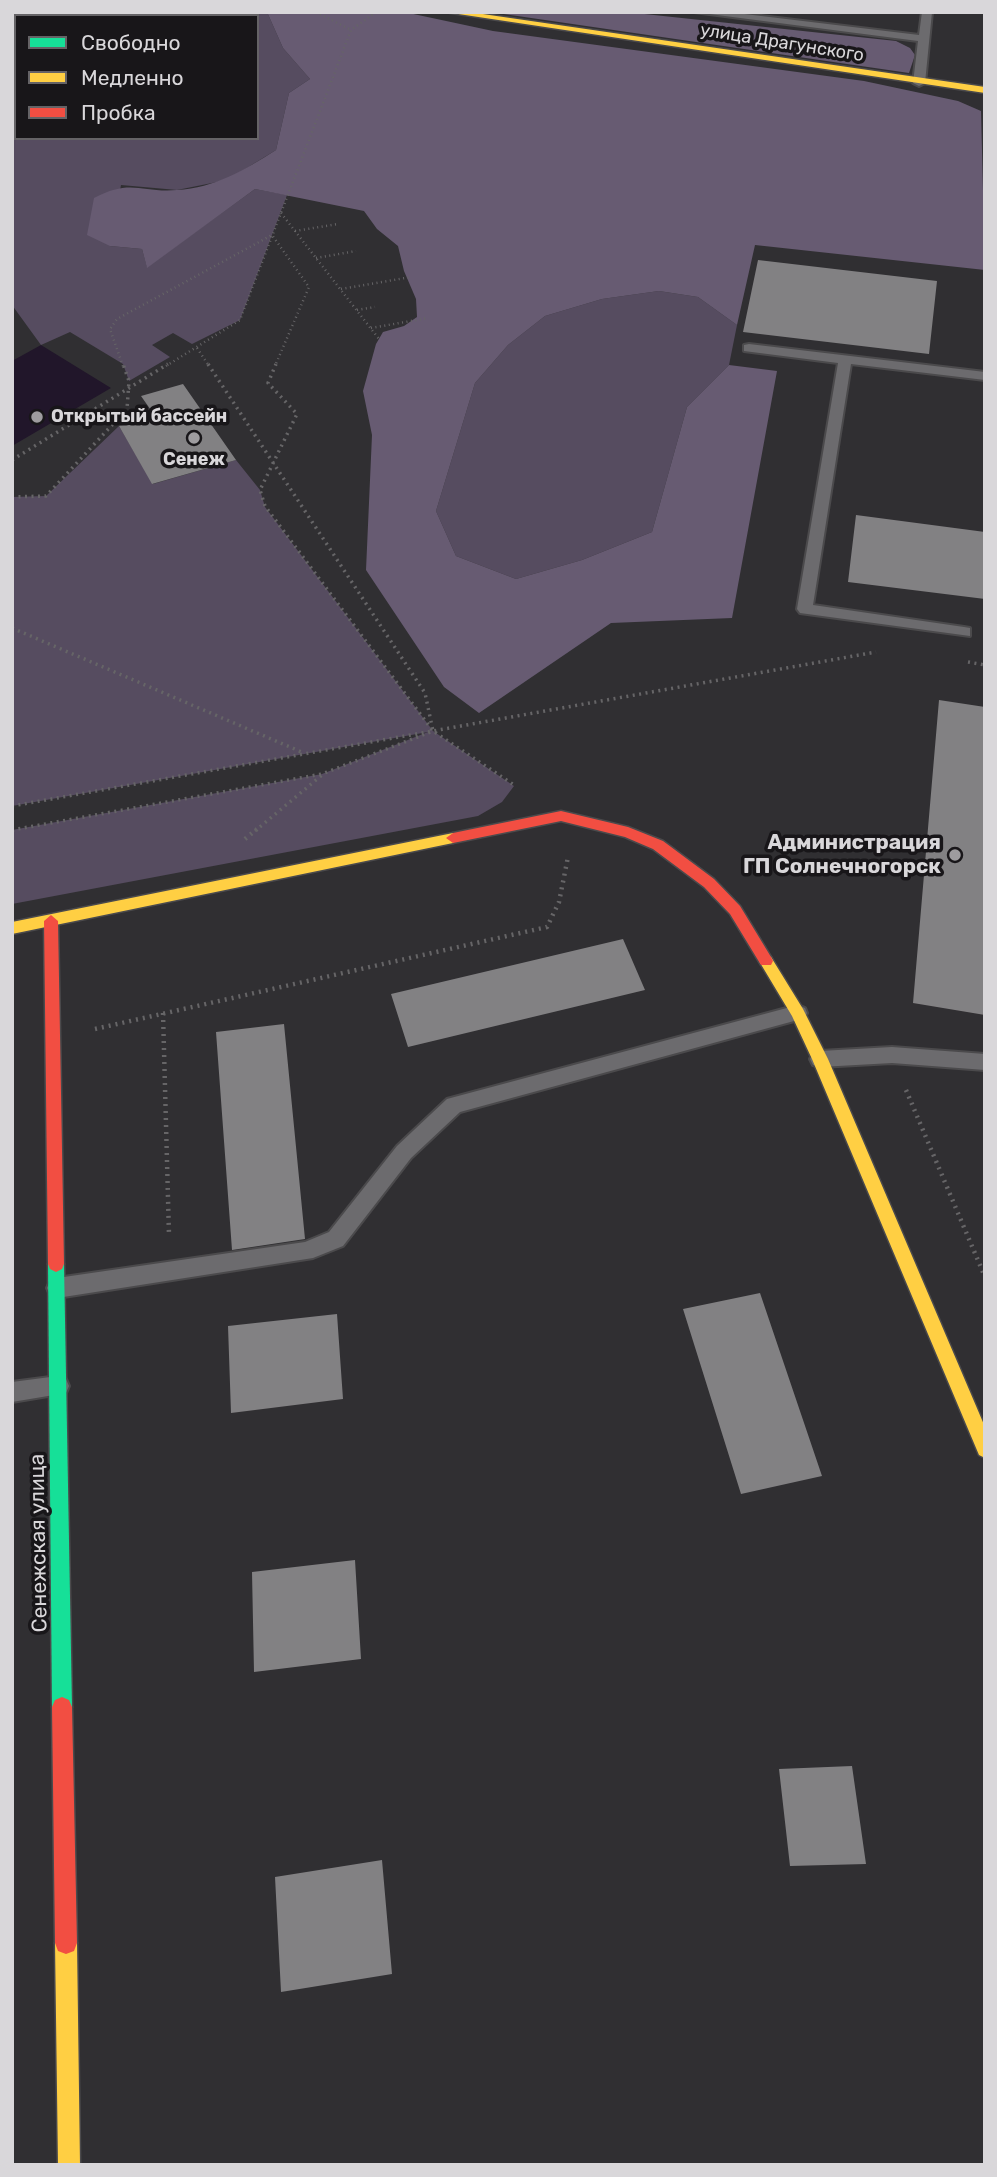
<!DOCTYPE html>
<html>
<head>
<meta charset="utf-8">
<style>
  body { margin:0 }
  #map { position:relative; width:997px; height:2177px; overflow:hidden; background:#302f32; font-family:Rubik,sans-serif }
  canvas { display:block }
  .frame { position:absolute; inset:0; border:14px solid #d9d7da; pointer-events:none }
  .legend { position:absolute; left:14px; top:14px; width:245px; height:126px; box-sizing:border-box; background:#181619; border:2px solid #656366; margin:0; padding:9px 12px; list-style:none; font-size:21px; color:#d9d7da }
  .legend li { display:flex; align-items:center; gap:14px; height:35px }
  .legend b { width:35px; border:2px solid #656366 }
</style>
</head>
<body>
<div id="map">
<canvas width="997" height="2177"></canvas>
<div class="frame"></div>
<ul class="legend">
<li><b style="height:9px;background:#16e098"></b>Свободно</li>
<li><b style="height:9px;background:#ffcf43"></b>Медленно</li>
<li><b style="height:9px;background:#f24e42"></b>Пробка</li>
</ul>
</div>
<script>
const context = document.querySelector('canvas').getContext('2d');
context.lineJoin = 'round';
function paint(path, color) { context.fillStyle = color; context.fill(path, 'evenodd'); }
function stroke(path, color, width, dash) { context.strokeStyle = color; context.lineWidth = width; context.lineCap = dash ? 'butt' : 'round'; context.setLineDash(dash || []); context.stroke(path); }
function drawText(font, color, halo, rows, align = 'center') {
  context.font = font + ' Rubik,sans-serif'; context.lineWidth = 7; context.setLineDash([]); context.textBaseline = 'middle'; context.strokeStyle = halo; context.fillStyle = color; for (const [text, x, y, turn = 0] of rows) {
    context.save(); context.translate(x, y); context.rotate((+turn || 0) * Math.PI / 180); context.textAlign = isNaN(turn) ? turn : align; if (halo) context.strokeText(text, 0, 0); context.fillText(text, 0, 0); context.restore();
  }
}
paint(new Path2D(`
  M 163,12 L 267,12 L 283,48 L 310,79 L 289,93 L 276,150 L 227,180 L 177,190 L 121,185 L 110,246 L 142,249 L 147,267 L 255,189 L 287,195 L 240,320 L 192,344 L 173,333 L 152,345 L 170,357 L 129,381 L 123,364 L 70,332 L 41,345 L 12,305 L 12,102 L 16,100 L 16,138 L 257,138 L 257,16 L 159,16 Z
  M 659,291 L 698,297 L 737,325 L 729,365 L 687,407 L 652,532 L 582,560 L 516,579 L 456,556 L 436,511 L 475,383 L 508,345 L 545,316 L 602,299 Z
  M 119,426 L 153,484 L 236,460 L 260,490 L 265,507 L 433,731 L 514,786 L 502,802 L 478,816 L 12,904 L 12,830 L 322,774 L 428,732 L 12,806 L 12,497 L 46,496 Z`), '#564c60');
paint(new Path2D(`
  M 267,12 L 404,12 L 493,31 L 864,81 L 958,101 L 981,111 L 985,270 L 755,245 L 737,325 L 698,297 L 659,291 L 602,299 L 545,316 L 508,345 L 475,383 L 436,511 L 456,556 L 516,579 L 582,560 L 652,532 L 687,407 L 729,365 L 777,371 L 732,618 L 611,623 L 479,713 L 444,687 L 366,570 L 372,435 L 363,391 L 376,344 L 383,332 L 404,326 L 417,317 L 416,299 L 404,271 L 398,246 L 377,229 L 364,211 L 255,189 L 147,268 L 142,249 L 110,246 L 87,235 L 94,198 C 131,178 141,193 177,190 C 215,188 244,170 276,150 L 289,93 L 310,79 L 283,48 Z
  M 490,12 L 626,12 L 896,41 L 910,48 L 915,55 L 909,73 Z`), '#675b72');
paint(new Path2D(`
  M 12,12 L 163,12 L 159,16 L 16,16 L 16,100 L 12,102 Z
  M 41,345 L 111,388 L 12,446 L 12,361 Z`), '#21162a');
paint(new Path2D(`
  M 758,260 L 937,281 L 929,354 L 743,332 Z
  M 183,384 L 236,460 L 152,484 L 119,426 L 155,416 L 141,396 Z
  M 856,515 L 985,532 L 985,599 L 848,582 Z
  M 939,700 L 985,707 L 985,1015 L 913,1003 Z
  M 623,939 L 645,990 L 408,1047 L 391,994 Z
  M 284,1024 L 305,1239 L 232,1250 L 216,1032 Z
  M 760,1293 L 822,1476 L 741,1494 L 683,1309 Z
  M 337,1314 L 343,1399 L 231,1413 L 228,1326 Z
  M 355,1560 L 361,1659 L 254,1672 L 252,1572 Z
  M 852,1766 L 866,1864 L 790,1866 L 779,1769 Z
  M 382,1860 L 392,1974 L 281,1992 L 275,1877 Z`), '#828183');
const lane = new Path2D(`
  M 694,12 L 728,12 L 919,35 L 922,12 L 932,12 L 925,83 L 919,86 L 913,83 L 918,41 Z
  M 749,344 L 985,372 L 985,380 L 851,364 L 813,605 L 964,627 L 970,628 L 970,636 L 800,613 L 797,609 L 838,363 L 744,351 L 744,345 Z
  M 798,1005 L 805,1008 L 807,1013 L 805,1018 L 460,1112 L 411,1158 L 343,1246 L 313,1258 L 57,1298 L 50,1295 L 47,1288 L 50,1281 L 57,1278 L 305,1242 L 329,1232 L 397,1146 L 447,1099 Z
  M 892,1047 L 985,1054 L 985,1070 L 892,1063 L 820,1067 L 813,1065 L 810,1059 L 813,1053 L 820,1051 Z
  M 58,1376 L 66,1379 L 69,1386 L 66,1393 L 12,1402 L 12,1382 Z`);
const fast = new Path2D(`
  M 56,1256 L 62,1259 L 64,1264 L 72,1707 L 69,1714 L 62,1717 L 55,1714 L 52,1707 L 48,1264 L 50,1259 Z`);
const slow = new Path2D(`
  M 445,12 L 469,12 L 985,87 L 985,93 Z
  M 453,833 L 460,838 L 453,843 L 12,934 L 12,922 Z
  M 766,955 L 771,957 L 803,1009 L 828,1059 L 985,1427 L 985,1458 L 979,1455 L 812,1059 L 792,1016 L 759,961 Z
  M 66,1932 L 74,1935 L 77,1943 L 80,2165 L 58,2165 L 55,1943 L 58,1935 Z`);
const jam = new Path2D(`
  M 561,811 L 628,827 L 663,841 L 714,879 L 740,906 L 771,957 L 773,961 L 771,965 L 761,965 L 730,914 L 704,887 L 653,849 L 625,837 L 561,821 L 453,843 L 446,838 L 453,833 Z
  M 51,915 L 58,921 L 64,1264 L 62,1269 L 56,1272 L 50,1269 L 48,1264 L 44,921 Z
  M 62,1697 L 69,1700 L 72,1707 L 77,1943 L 74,1951 L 66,1954 L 58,1951 L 55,1943 L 52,1707 L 55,1700 Z`);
stroke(lane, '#4b4a4c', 4);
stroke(fast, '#4b4a4c', 3);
stroke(slow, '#4b4a4c', 3);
stroke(jam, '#4b4a4c', 3);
stroke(new Path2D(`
  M 316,12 L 351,30
  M 281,213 L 379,339
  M 295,231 L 338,224
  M 316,258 L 356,251
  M 341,289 L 411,277
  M 357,310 L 375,307
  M 371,328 L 428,318
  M 197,348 L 209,366
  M 123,366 L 110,329 L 117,319 L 272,235 L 309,287 L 275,366
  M 166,366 L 240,320 L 351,30 L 376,12`), '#666567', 2.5, [1, 3.5]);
stroke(new Path2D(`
  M 208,364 L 425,693 L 433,731 L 514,785
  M 12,460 L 168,364
  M 12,497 L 46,496 L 127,409 L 129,381 L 123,364
  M 12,628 L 304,753
  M 968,662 L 985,665
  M 12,806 L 876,652
  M 12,830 L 322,774 L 433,731 L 265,506 L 260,490 L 297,414 L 268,383 L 276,364
  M 255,831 L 322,775`), '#666567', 3.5, [2, 4.5]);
stroke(new Path2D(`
  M 12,830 L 18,829
  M 245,839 L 257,829
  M 163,1013 L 169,1235
  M 95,1029 L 547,927 L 559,902 L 568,857
  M 906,1090 L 985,1277`), '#666567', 4.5, [2, 5]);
paint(lane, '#6c6b6e');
paint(fast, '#16e098');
paint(slow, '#ffcf43');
paint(jam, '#f24e42');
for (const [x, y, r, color] of [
  [37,417,7,"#9e9c9f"],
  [194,438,7,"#9e9c9f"],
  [955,855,7,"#9e9c9f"]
]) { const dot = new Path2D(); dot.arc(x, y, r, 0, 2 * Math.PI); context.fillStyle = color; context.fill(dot); stroke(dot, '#181619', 2.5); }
drawText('18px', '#d9d7da', '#181619', [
  ["улица Драгунского",782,43,9]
]);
drawText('bold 18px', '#d9d7da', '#181619', [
  ["Открытый бассейн",51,417],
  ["Сенеж",194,460,"center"]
], 'left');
drawText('bold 21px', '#d9d7da', '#181619', [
  ["Администрация",941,843],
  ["ГП Солнечногорск",941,867]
], 'right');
drawText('21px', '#d9d7da', '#181619', [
  ["Сенежская улица",39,1543,-91]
]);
</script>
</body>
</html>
